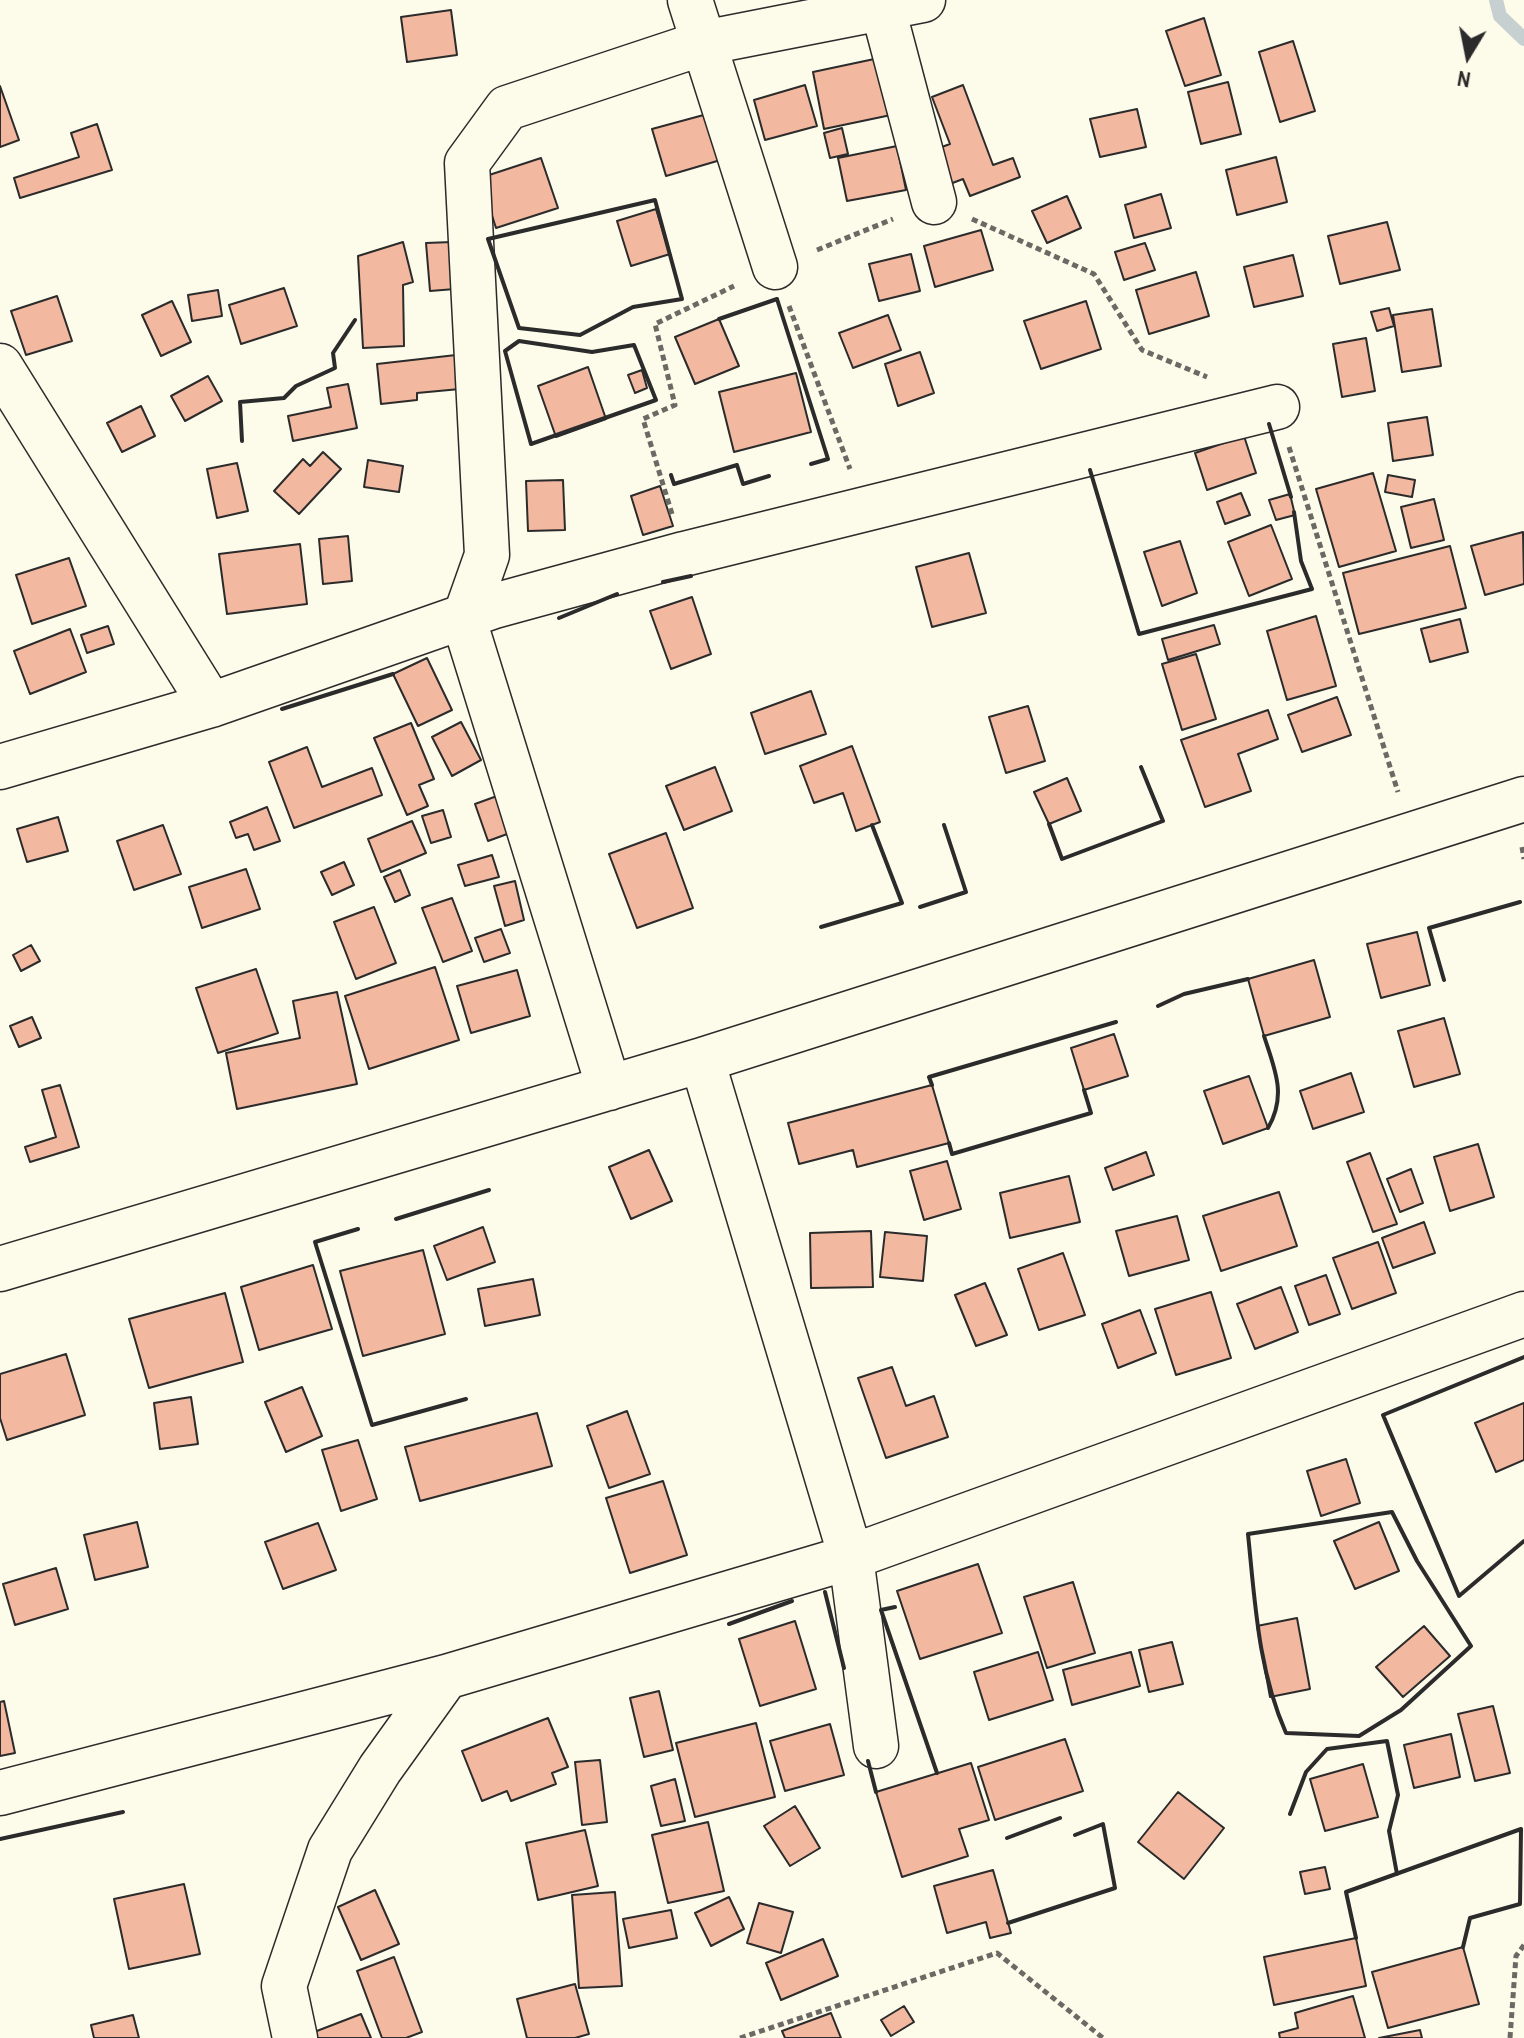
<!DOCTYPE html>
<html>
<head>
<meta charset="utf-8">
<style>
  body { margin:0 }
  #map { position:relative; width:1524px; height:2038px; overflow:hidden; background:#fdfbea; font-family:"Archivo Narrow",sans-serif }
  canvas { display:block }
  .north { position:absolute; left:1428px; top:16px; width:80px; height:80px; -webkit-text-stroke:6px #fdfbea; paint-order:stroke; rotate:190deg; font-size:22px; font-weight:700; line-height:32px; text-align:center; color:#2b2b2b }
  .north::after { content:''; display:block; margin:auto; width:28px; height:36px; background:#2b2b2b; clip-path:polygon(50% 0,100% 100%,50% 72%,0 100%) }
</style>
</head>
<body>
<div id="map">
<canvas width="1524" height="2038"></canvas>
<div class="north">N</div>
</div>
<script>
const context = document.querySelector('canvas').getContext('2d');
context.lineJoin = 'round';
function stroke(path, color, width, dash) { context.strokeStyle = color; context.lineWidth = width; context.lineCap = dash ? 'butt' : 'round'; context.setLineDash(dash || []); context.stroke(path); }
function paint(path, color) { context.fillStyle = color; context.fill(path, 'evenodd'); }
stroke(new Path2D(`
  M 1496,0 L 1500,16 L 1524,39`), '#c7d0d0', 14);
const building = new Path2D(`
  M 451,10 L 457,55 L 407,62 L 401,17 Z
  M 1204,18 L 1221,75 L 1185,86 L 1166,31 Z
  M 1293,41 L 1315,111 L 1280,122 L 1259,52 Z
  M 879,58 L 891,115 L 824,129 L 813,72 Z
  M 1228,82 L 1241,134 L 1201,144 L 1188,92 Z
  M 805,85 L 817,126 L 765,140 L 754,100 Z
  M 963,85 L 993,165 L 1013,158 L 1020,177 L 970,196 L 963,179 L 942,187 L 928,152 L 950,144 L 932,97 Z
  M 0,86 L 19,140 L 0,147 Z
  M 1137,109 L 1146,147 L 1100,157 L 1090,119 Z
  M 711,113 L 724,159 L 666,176 L 652,129 Z
  M 97,124 L 112,170 L 20,198 L 14,178 L 79,157 L 71,133 Z
  M 842,128 L 848,154 L 830,158 L 824,133 Z
  M 897,146 L 906,190 L 847,201 L 838,158 Z
  M 1276,157 L 1287,202 L 1237,215 L 1226,170 Z
  M 541,158 L 558,208 L 496,228 L 480,178 Z
  M 1161,194 L 1171,228 L 1134,238 L 1125,205 Z
  M 1067,196 L 1081,228 L 1047,243 L 1032,211 Z
  M 656,209 L 670,254 L 631,266 L 617,221 Z
  M 1387,222 L 1400,270 L 1340,284 L 1328,236 Z
  M 981,230 L 993,270 L 935,287 L 924,246 Z
  M 403,242 L 413,282 L 403,285 L 404,346 L 363,348 L 358,256 Z
  M 452,242 L 455,289 L 430,291 L 426,243 Z
  M 1145,243 L 1155,270 L 1124,280 L 1115,252 Z
  M 911,254 L 920,291 L 879,301 L 869,264 Z
  M 1293,255 L 1303,296 L 1254,307 L 1244,267 Z
  M 1196,272 L 1209,316 L 1149,334 L 1136,290 Z
  M 284,288 L 297,326 L 241,344 L 229,305 Z
  M 218,290 L 222,316 L 192,321 L 188,295 Z
  M 57,296 L 72,341 L 26,355 L 11,311 Z
  M 172,301 L 191,342 L 161,356 L 142,315 Z
  M 1086,301 L 1101,349 L 1041,369 L 1024,321 Z
  M 1389,308 L 1394,326 L 1377,331 L 1371,312 Z
  M 1432,309 L 1441,366 L 1402,372 L 1393,315 Z
  M 888,315 L 901,350 L 853,368 L 839,333 Z
  M 719,319 L 739,366 L 695,384 L 675,337 Z
  M 1366,338 L 1375,391 L 1342,397 L 1333,344 Z
  M 920,352 L 934,393 L 898,406 L 885,364 Z
  M 456,355 L 460,389 L 417,393 L 417,400 L 381,404 L 377,364 Z
  M 588,367 L 606,419 L 556,437 L 538,386 Z
  M 642,370 L 647,388 L 635,393 L 628,375 Z
  M 796,373 L 811,432 L 734,452 L 719,392 Z
  M 208,376 L 222,401 L 185,421 L 171,396 Z
  M 348,384 L 357,428 L 293,441 L 288,416 L 331,407 L 327,388 Z
  M 141,406 L 155,436 L 122,452 L 107,423 Z
  M 1427,417 L 1433,455 L 1393,461 L 1388,423 Z
  M 1244,436 L 1256,473 L 1207,490 L 1195,453 Z
  M 323,452 L 341,469 L 299,514 L 274,491 L 303,459 L 310,466 Z
  M 368,460 L 403,466 L 399,492 L 364,487 Z
  M 237,463 L 248,511 L 217,518 L 207,469 Z
  M 1373,473 L 1396,551 L 1339,567 L 1316,489 Z
  M 1388,475 L 1415,480 L 1412,497 L 1385,492 Z
  M 563,480 L 565,530 L 528,531 L 526,481 Z
  M 660,486 L 673,526 L 643,535 L 631,496 Z
  M 1241,493 L 1250,515 L 1225,524 L 1217,502 Z
  M 1290,494 L 1295,515 L 1276,520 L 1269,500 Z
  M 1434,499 L 1444,540 L 1411,548 L 1401,507 Z
  M 1271,525 L 1292,579 L 1249,596 L 1228,542 Z
  M 1523,532 L 1524,584 L 1485,595 L 1471,546 Z
  M 348,536 L 352,581 L 323,584 L 319,539 Z
  M 1180,541 L 1197,593 L 1162,606 L 1144,552 Z
  M 300,544 L 307,604 L 227,614 L 219,554 Z
  M 1450,546 L 1466,608 L 1359,634 L 1343,573 Z
  M 969,553 L 986,613 L 932,627 L 916,567 Z
  M 69,558 L 86,606 L 32,624 L 16,575 Z
  M 692,597 L 711,654 L 671,669 L 650,611 Z
  M 1316,616 L 1336,686 L 1287,700 L 1267,631 Z
  M 1460,619 L 1468,652 L 1430,662 L 1421,629 Z
  M 1214,625 L 1220,644 L 1168,660 L 1162,639 Z
  M 108,626 L 114,644 L 87,653 L 81,635 Z
  M 70,629 L 86,672 L 30,694 L 14,651 Z
  M 1196,654 L 1216,719 L 1182,730 L 1162,664 Z
  M 427,658 L 452,710 L 418,726 L 393,674 Z
  M 811,691 L 826,734 L 765,754 L 751,713 Z
  M 1337,697 L 1351,735 L 1302,752 L 1288,715 Z
  M 1028,706 L 1045,761 L 1006,773 L 989,717 Z
  M 1268,710 L 1278,739 L 1238,754 L 1251,791 L 1205,807 L 1181,740 Z
  M 461,722 L 481,760 L 452,776 L 432,737 Z
  M 411,723 L 434,779 L 419,785 L 428,806 L 407,815 L 374,738 Z
  M 852,746 L 880,822 L 856,831 L 843,793 L 814,803 L 800,766 Z
  M 307,747 L 322,787 L 372,768 L 382,795 L 294,828 L 269,762 Z
  M 715,767 L 732,811 L 684,830 L 666,786 Z
  M 1067,778 L 1081,811 L 1049,824 L 1034,792 Z
  M 497,796 L 510,833 L 488,841 L 475,804 Z
  M 267,807 L 280,841 L 254,850 L 248,834 L 236,838 L 230,822 Z
  M 443,810 L 451,837 L 431,843 L 422,816 Z
  M 58,817 L 68,851 L 27,862 L 17,829 Z
  M 412,821 L 426,853 L 381,872 L 368,839 Z
  M 163,825 L 181,874 L 134,890 L 117,841 Z
  M 666,833 L 693,908 L 637,928 L 609,854 Z
  M 492,855 L 499,877 L 465,886 L 458,865 Z
  M 344,862 L 354,885 L 332,895 L 321,872 Z
  M 246,869 L 260,909 L 202,928 L 189,887 Z
  M 400,870 L 410,895 L 395,902 L 384,877 Z
  M 515,881 L 524,920 L 505,926 L 494,886 Z
  M 452,898 L 472,951 L 443,962 L 422,908 Z
  M 374,907 L 396,963 L 356,979 L 334,922 Z
  M 501,929 L 510,953 L 484,962 L 475,938 Z
  M 1417,932 L 1430,985 L 1381,998 L 1367,944 Z
  M 31,945 L 40,961 L 21,971 L 13,955 Z
  M 1314,960 L 1330,1017 L 1264,1036 L 1248,979 Z
  M 435,967 L 459,1040 L 369,1069 L 345,996 Z
  M 256,969 L 278,1033 L 218,1053 L 196,988 Z
  M 517,970 L 530,1016 L 471,1033 L 457,986 Z
  M 337,992 L 357,1084 L 237,1109 L 226,1053 L 300,1038 L 293,1001 Z
  M 32,1017 L 41,1038 L 19,1047 L 10,1026 Z
  M 1444,1018 L 1460,1074 L 1414,1087 L 1398,1031 Z
  M 1114,1034 L 1128,1076 L 1084,1090 L 1071,1048 Z
  M 1351,1073 L 1364,1112 L 1313,1129 L 1300,1091 Z
  M 1249,1076 L 1268,1128 L 1223,1144 L 1204,1091 Z
  M 60,1085 L 79,1147 L 30,1162 L 25,1147 L 56,1137 L 42,1090 Z
  M 932,1085 L 949,1143 L 857,1167 L 853,1150 L 799,1164 L 788,1123 Z
  M 1478,1144 L 1494,1197 L 1450,1211 L 1434,1157 Z
  M 649,1150 L 672,1201 L 631,1219 L 609,1167 Z
  M 1146,1152 L 1154,1175 L 1113,1190 L 1105,1168 Z
  M 1370,1153 L 1397,1224 L 1373,1232 L 1347,1162 Z
  M 947,1161 L 961,1209 L 924,1220 L 910,1171 Z
  M 1411,1169 L 1423,1203 L 1400,1212 L 1387,1179 Z
  M 1069,1176 L 1080,1222 L 1010,1238 L 1000,1193 Z
  M 1279,1192 L 1297,1246 L 1221,1271 L 1203,1216 Z
  M 1177,1216 L 1189,1260 L 1129,1276 L 1116,1231 Z
  M 1424,1222 L 1435,1253 L 1393,1268 L 1382,1238 Z
  M 483,1227 L 495,1262 L 447,1280 L 434,1246 Z
  M 871,1231 L 873,1287 L 811,1288 L 810,1233 Z
  M 885,1232 L 927,1236 L 923,1281 L 880,1277 Z
  M 1378,1242 L 1396,1293 L 1352,1309 L 1333,1258 Z
  M 423,1250 L 445,1334 L 363,1356 L 340,1271 Z
  M 1063,1253 L 1085,1315 L 1039,1330 L 1018,1269 Z
  M 313,1265 L 332,1329 L 259,1350 L 241,1287 Z
  M 1326,1275 L 1340,1314 L 1309,1325 L 1295,1286 Z
  M 533,1279 L 540,1315 L 485,1326 L 478,1289 Z
  M 985,1283 L 1007,1335 L 976,1346 L 955,1295 Z
  M 1281,1287 L 1298,1332 L 1255,1349 L 1237,1304 Z
  M 1211,1292 L 1231,1358 L 1176,1375 L 1155,1309 Z
  M 225,1293 L 243,1362 L 149,1388 L 129,1319 Z
  M 1140,1310 L 1156,1353 L 1118,1368 L 1102,1324 Z
  M 66,1354 L 85,1415 L 7,1440 L 0,1418 L 0,1374 Z
  M 892,1367 L 906,1406 L 934,1396 L 948,1437 L 886,1458 L 858,1378 Z
  M 302,1387 L 322,1436 L 286,1452 L 265,1402 Z
  M 191,1397 L 198,1444 L 160,1449 L 154,1403 Z
  M 1524,1403 L 1524,1460 L 1496,1472 L 1475,1423 Z
  M 627,1411 L 650,1474 L 609,1488 L 587,1426 Z
  M 537,1413 L 552,1466 L 420,1501 L 405,1447 Z
  M 358,1440 L 377,1499 L 341,1511 L 322,1450 Z
  M 1346,1459 L 1360,1503 L 1321,1516 L 1307,1471 Z
  M 663,1481 L 687,1555 L 630,1573 L 606,1498 Z
  M 137,1522 L 148,1567 L 95,1580 L 84,1535 Z
  M 1379,1522 L 1399,1571 L 1355,1589 L 1334,1541 Z
  M 318,1523 L 336,1570 L 283,1589 L 265,1542 Z
  M 978,1564 L 1002,1633 L 920,1659 L 897,1591 Z
  M 56,1568 L 68,1609 L 15,1625 L 3,1584 Z
  M 1073,1582 L 1095,1653 L 1047,1668 L 1024,1597 Z
  M 1297,1618 L 1310,1689 L 1270,1697 L 1257,1626 Z
  M 795,1621 L 816,1689 L 760,1706 L 739,1639 Z
  M 1424,1626 L 1450,1656 L 1403,1697 L 1376,1667 Z
  M 1172,1642 L 1183,1684 L 1149,1692 L 1139,1650 Z
  M 1038,1652 L 1053,1700 L 989,1720 L 974,1672 Z
  M 1131,1652 L 1140,1686 L 1072,1705 L 1063,1670 Z
  M 659,1691 L 673,1750 L 644,1757 L 630,1698 Z
  M 4,1701 L 15,1753 L 0,1756 L 0,1702 Z
  M 1493,1706 L 1510,1773 L 1475,1781 L 1458,1714 Z
  M 548,1718 L 568,1767 L 552,1773 L 556,1784 L 511,1801 L 507,1791 L 482,1801 L 462,1751 Z
  M 756,1723 L 775,1797 L 695,1817 L 676,1743 Z
  M 830,1724 L 844,1775 L 785,1791 L 770,1741 Z
  M 1451,1734 L 1460,1777 L 1414,1788 L 1404,1745 Z
  M 1065,1739 L 1083,1791 L 995,1820 L 978,1767 Z
  M 600,1760 L 607,1822 L 582,1825 L 575,1762 Z
  M 971,1763 L 989,1820 L 959,1829 L 968,1856 L 902,1877 L 876,1792 Z
  M 1363,1764 L 1378,1817 L 1325,1831 L 1310,1779 Z
  M 675,1779 L 685,1821 L 661,1826 L 651,1786 Z
  M 1178,1792 L 1224,1828 L 1184,1879 L 1138,1842 Z
  M 795,1806 L 820,1848 L 790,1866 L 764,1826 Z
  M 708,1822 L 724,1891 L 668,1903 L 652,1835 Z
  M 585,1830 L 598,1886 L 538,1900 L 526,1843 Z
  M 1325,1867 L 1330,1889 L 1305,1894 L 1300,1872 Z
  M 993,1870 L 1011,1933 L 990,1938 L 986,1922 L 947,1933 L 934,1886 Z
  M 184,1884 L 200,1954 L 129,1969 L 114,1899 Z
  M 375,1890 L 399,1944 L 361,1960 L 338,1907 Z
  M 615,1892 L 622,1986 L 579,1988 L 572,1895 Z
  M 729,1897 L 744,1929 L 711,1946 L 695,1913 Z
  M 759,1903 L 793,1912 L 781,1953 L 747,1943 Z
  M 671,1910 L 677,1938 L 629,1948 L 623,1919 Z
  M 1356,1938 L 1366,1986 L 1274,2005 L 1264,1957 Z
  M 823,1939 L 838,1976 L 781,2000 L 766,1963 Z
  M 1463,1947 L 1479,2004 L 1388,2028 L 1372,1972 Z
  M 394,1957 L 422,2032 L 406,2038 L 382,2038 L 357,1971 Z
  M 575,1984 L 589,2034 L 575,2038 L 527,2038 L 517,1999 Z
  M 1353,1996 L 1365,2038 L 1280,2038 L 1279,2033 L 1298,2028 L 1295,2013 Z
  M 904,2006 L 914,2022 L 891,2036 L 881,2020 Z
  M 831,2013 L 841,2038 L 785,2038 L 782,2031 Z
  M 361,2014 L 371,2038 L 311,2038 L 309,2034 Z
  M 133,2015 L 139,2038 L 94,2038 L 91,2025 Z
  M 1420,2030 L 1422,2038 L 1379,2038 Z`);
paint(building, '#f2b8a0');
stroke(building, '#2b2b2b', 2);
const minor = new Path2D(`
  M 690,0 L 775,267
  M 883,9 L 934,202
  M 0,366 L 211,705
  M 0,767 L 211,705 L 494,606 L 684,554 L 1277,407
  M 702,1060 L 851,1557 L 876,1746
  M 609,1088 L 464,620 L 487,555 L 467,163 L 507,108 L 703,43 L 923,0
  M 0,1269 L 702,1060 L 1524,799
  M 0,1793 L 446,1677 L 851,1557 L 1524,1314
  M 295,2038 L 284,1986 L 330,1850 L 380,1769 L 446,1677`);
stroke(minor, '#2b2b2b', 47);
stroke(new Path2D(`
  M 972,219 L 1094,274 L 1142,350 L 1207,377
  M 817,250 L 893,219
  M 789,306 L 850,469
  M 1289,447 L 1398,792
  M 672,514 L 643,419 L 675,405 L 655,324 L 734,286
  M 1522,847 L 1524,859
  M 740,2038 L 997,1953 L 1103,2038
  M 1510,2038 L 1516,1956 L 1524,1945`), '#6a6964', 5, [6, 4]);
stroke(minor, '#fdfbea', 44);
stroke(new Path2D(`
  M 655,200 L 682,299 L 633,307 L 580,335 L 519,328 L 488,239 Z
  M 719,319 L 777,299 L 828,459 L 811,464
  M 519,341 L 592,352 L 634,345 L 656,400 L 531,444 L 505,351 Z
  M 1269,424 L 1291,497
  M 242,441 L 240,402 L 284,398 L 296,386 L 335,368 L 333,353 L 355,320
  M 1090,470 L 1139,634 L 1312,589 L 1301,561 L 1294,512
  M 671,475 L 674,484 L 737,465 L 743,484 L 769,476
  M 663,582 L 691,576
  M 559,618 L 617,594
  M 282,709 L 393,674
  M 1049,824 L 1062,859 L 1163,821 L 1141,767
  M 920,907 L 966,892 L 944,825
  M 821,927 L 902,903 L 872,825
  M 1444,980 L 1429,928 L 1520,902
  M 1158,1006 L 1184,994 L 1248,979
  M 1264,1036 C 1275,1070 1287,1095 1268,1128
  M 932,1085 L 929,1077 L 1116,1022
  M 949,1143 L 952,1154 L 1091,1113 L 1084,1090
  M 396,1219 L 489,1190
  M 358,1229 L 315,1242 L 372,1425 L 466,1399
  M 1524,1357 L 1383,1415 L 1459,1596 L 1524,1541
  M 1392,1512 L 1417,1561 L 1471,1646 L 1401,1710 L 1359,1736 L 1286,1733 C 1258,1670 1255,1602 1248,1534 Z
  M 825,1592 L 844,1668
  M 895,1607 L 881,1610 L 937,1773
  M 729,1624 L 792,1601
  M 868,1761 L 876,1792
  M 1290,1814 L 1306,1772 L 1327,1749 L 1387,1741 L 1398,1795 L 1389,1831 L 1397,1874
  M 1007,1838 L 1060,1818
  M 0,1839 L 123,1812
  M 1008,1923 L 1115,1888 L 1103,1824 L 1075,1835
  M 1356,1938 L 1346,1892 L 1521,1829 L 1520,1904 L 1470,1918 L 1463,1947`), '#2b2b2b', 4);
</script>
</body>
</html>
